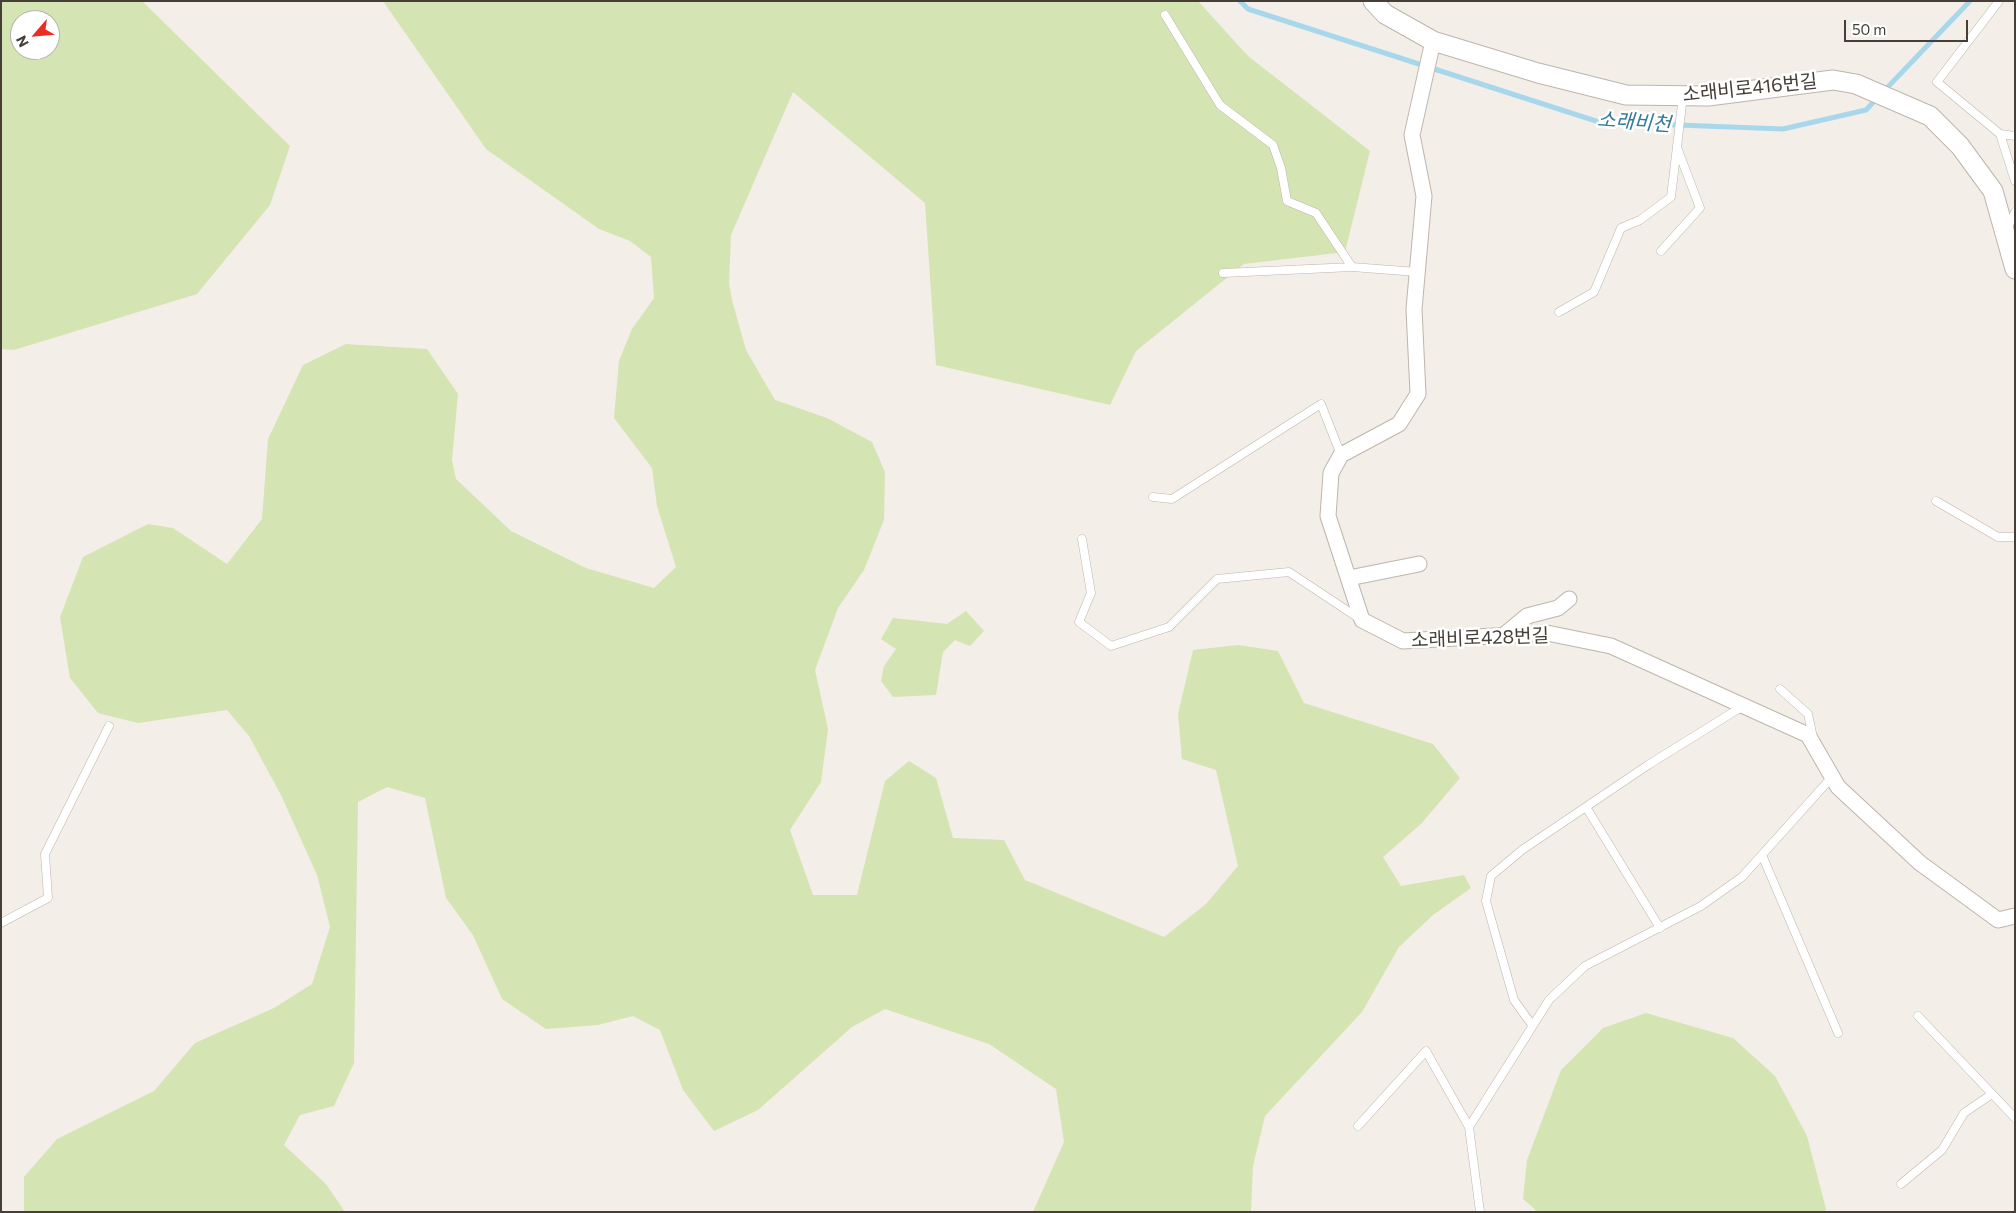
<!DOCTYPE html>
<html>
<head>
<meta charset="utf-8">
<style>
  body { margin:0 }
  #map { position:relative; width:2016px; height:1213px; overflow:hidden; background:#f3eee8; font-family:Commissioner,sans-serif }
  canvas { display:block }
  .frame { position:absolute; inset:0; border:2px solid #463e37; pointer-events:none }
  .north { position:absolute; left:10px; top:10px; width:50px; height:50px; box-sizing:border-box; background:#fff; border:1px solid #b5b2af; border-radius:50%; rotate:243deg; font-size:14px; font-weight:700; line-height:20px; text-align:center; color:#463e37 }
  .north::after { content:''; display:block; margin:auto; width:18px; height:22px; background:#ed2d24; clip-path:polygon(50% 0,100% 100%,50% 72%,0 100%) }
  .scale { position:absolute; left:1844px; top:20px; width:124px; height:22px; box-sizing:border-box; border:2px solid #463e37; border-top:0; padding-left:6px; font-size:15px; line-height:18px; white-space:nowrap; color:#463e37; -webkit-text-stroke:4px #fff; paint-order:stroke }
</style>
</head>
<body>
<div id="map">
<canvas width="2016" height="1213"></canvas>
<div class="frame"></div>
<div class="north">N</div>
<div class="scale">50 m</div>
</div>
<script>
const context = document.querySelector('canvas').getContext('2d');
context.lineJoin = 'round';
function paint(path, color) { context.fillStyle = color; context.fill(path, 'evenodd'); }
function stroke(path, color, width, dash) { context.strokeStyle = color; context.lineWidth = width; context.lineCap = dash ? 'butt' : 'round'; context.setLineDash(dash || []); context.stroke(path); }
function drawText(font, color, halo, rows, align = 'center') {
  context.font = font + ' Commissioner,"Noto Sans KR",sans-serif'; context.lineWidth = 5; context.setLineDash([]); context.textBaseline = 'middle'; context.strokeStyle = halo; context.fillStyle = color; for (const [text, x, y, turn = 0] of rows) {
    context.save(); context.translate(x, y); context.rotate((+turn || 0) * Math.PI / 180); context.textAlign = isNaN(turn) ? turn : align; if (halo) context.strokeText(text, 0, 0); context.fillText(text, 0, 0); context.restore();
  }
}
paint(new Path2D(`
  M 1,1 L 142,1 L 290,146 L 270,205 L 197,294 L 14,350 L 1,349 ZM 20,20 L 50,20 L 50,50 L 20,50 Z
  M 383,1 L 1198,1 L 1248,56 L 1370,151 L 1345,252 L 1244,264 L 1136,351 L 1110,405 L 936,365 L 925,203 L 793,92 L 731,235 L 729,283 L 732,300 L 746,350 L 775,400 L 827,418 L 872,442 L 885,472 L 884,520 L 864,570 L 838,608 L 815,670 L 828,729 L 821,782 L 790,830 L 813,895 L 857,895 L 885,781 L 909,761 L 936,778 L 953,838 L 1004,840 L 1025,880 L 1164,937 L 1206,904 L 1238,866 L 1216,770 L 1182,759 L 1178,714 L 1193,650 L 1238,645 L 1278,651 L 1304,703 L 1433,744 L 1460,778 L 1421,824 L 1383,857 L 1401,886 L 1464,875 L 1471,888 L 1433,915 L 1399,947 L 1362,1012 L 1265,1116 L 1253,1166 L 1251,1212 L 1033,1212 L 1064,1142 L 1056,1089 L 989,1044 L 885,1009 L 852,1027 L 758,1110 L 714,1131 L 683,1090 L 660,1030 L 633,1016 L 598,1025 L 546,1029 L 502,999 L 473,935 L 446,898 L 425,798 L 387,787 L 358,802 L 354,1063 L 334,1106 L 300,1115 L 284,1145 L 326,1184 L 345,1212 L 24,1212 L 24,1177 L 57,1139 L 154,1091 L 195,1043 L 274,1008 L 312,984 L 330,927 L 317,875 L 281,795 L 249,736 L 227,710 L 138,723 L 98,713 L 70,678 L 60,617 L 83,557 L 148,524 L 173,528 L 227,564 L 262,519 L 268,439 L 303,365 L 346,344 L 427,349 L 458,394 L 452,460 L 456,479 L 511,531 L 586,568 L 654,588 L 676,567 L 657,506 L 652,468 L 614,418 L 619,361 L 632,329 L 654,298 L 651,257 L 630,241 L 599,229 L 486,149 Z
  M 966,611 L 984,631 L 970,646 L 955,640 L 943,652 L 936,695 L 893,697 L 881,681 L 884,666 L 896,649 L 881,639 L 893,618 L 947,624 Z
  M 1646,1013 L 1733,1038 L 1775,1076 L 1807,1136 L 1826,1209 L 1824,1212 L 1538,1212 L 1523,1199 L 1527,1160 L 1561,1070 L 1603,1028 Z`), '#d4e5b3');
stroke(new Path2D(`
  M 1240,1 L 1248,9 L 1599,122 L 1783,129 L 1866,110 L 1878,97
  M 1884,91 L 1970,1`), '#a8d7ec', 5);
const service = new Path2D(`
  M 1999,1 L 1937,82 L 2000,134 L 2015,181
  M 1165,15 L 1220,105 L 1273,145 L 1281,168 L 1287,201 L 1316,213 L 1352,267
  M 2000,134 L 2015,136
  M 2007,229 L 2015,212
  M 1661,251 L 1700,208 L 1678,150
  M 1223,273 L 1352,267 L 1417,272
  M 1559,312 L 1594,292 L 1621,228 L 1640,220 L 1671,197 L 1683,96
  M 1153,497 L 1172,499 L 1321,404 L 1341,455
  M 1936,501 L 1998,537 L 2015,537
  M 1082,539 L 1091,593 L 1079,622 L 1111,646 L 1169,627 L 1217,579 L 1289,572 L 1360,619
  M 1780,689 L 1808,714 L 1813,738
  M 1586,807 L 1660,928
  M 1762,855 L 1838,1033
  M 1,923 L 48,898 L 45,854 L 109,726
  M 1918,1016 L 2015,1118
  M 1532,1025 L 1514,1000 L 1486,901 L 1491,876 L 1522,850 L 1648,765 L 1743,706
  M 1358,1126 L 1426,1051 L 1469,1127
  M 1901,1184 L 1942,1150 L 1964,1113 L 1992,1094
  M 1480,1212 L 1469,1127 L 1549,1000 L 1585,966 L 1701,906 L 1742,877 L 1832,777`);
const minor = new Path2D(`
  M 1433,41 L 1412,135 L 1424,196 L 1414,309 L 1418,394 L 1399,424 L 1341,455 L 1331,473 L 1328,516 L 1362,620 L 1403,641 L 1547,633 L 1611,646 L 1808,735 L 1838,787 L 1920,863 L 1998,920 L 2015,916
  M 1349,578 L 1419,564
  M 1503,636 L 1527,616 L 1558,608 L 1569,599`);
const tertiary = new Path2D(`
  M 1373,1 L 1385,14 L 1433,41 L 1538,73 L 1626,95 L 1708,96 L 1833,80 L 1856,84 L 1930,116 L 1960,146 L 1993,191 L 2015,269`);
stroke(service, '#beb5ab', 9);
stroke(minor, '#beb5ab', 17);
stroke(tertiary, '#beb5ab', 21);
stroke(service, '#fff', 8);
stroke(minor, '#fff', 15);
stroke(tertiary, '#fff', 19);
drawText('19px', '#463e37', '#fff', [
  ["소래비로416번길",1750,88,-6],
  ["소래비로428번길",1480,638,-2]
]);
drawText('italic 20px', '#327b9c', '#fff', [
  ["소래비천",1634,122,4]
]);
</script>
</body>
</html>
